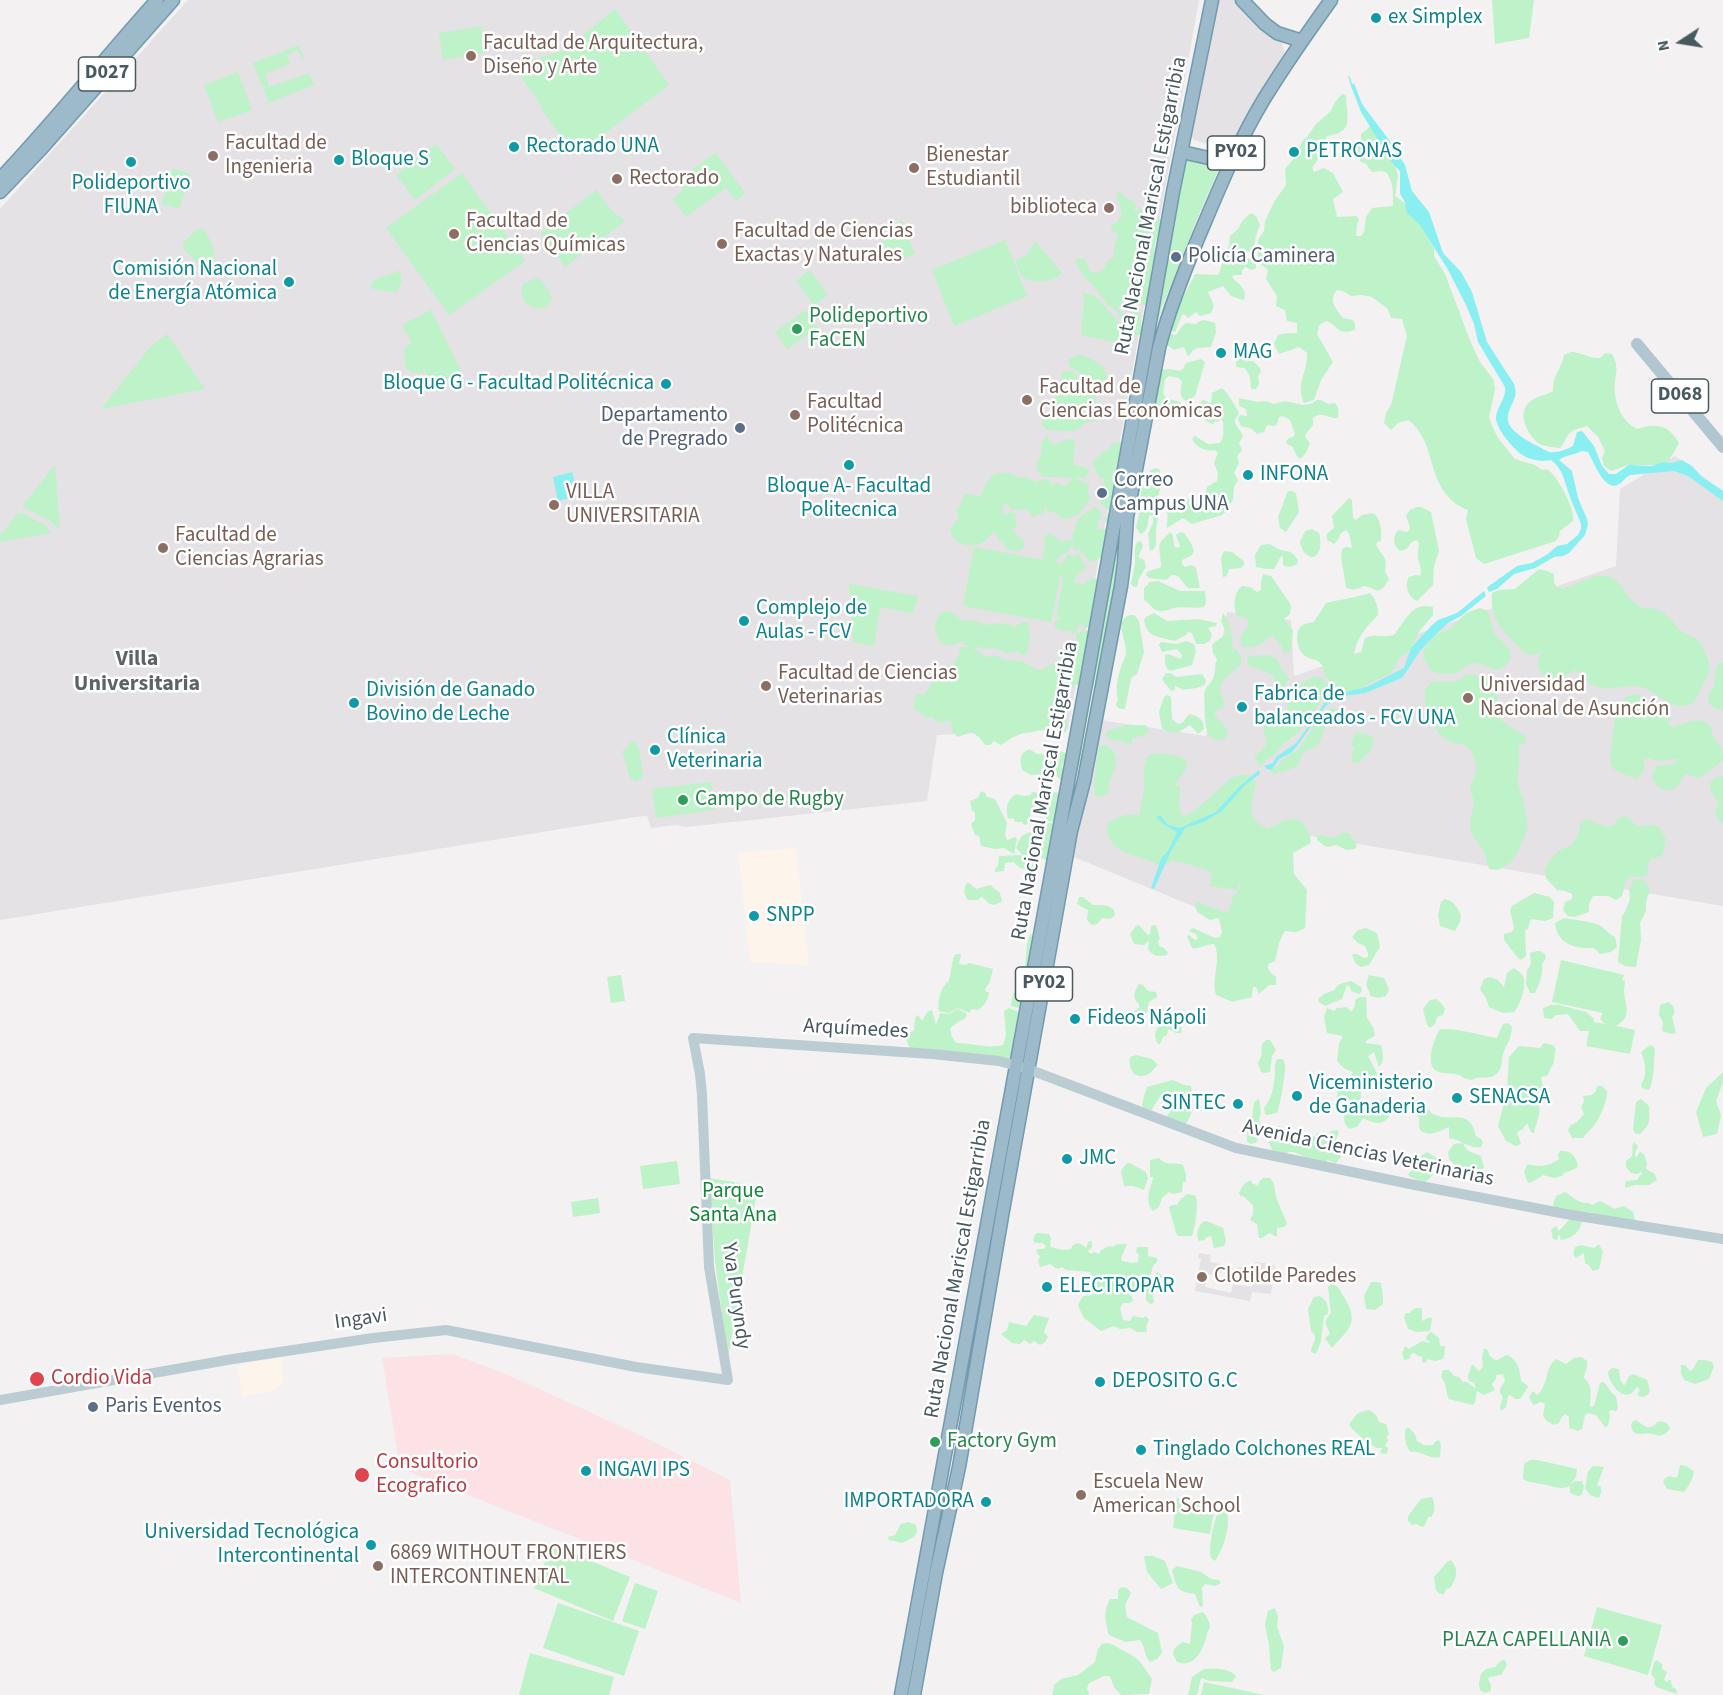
<!DOCTYPE html>
<html>
<head>
<meta charset="utf-8">
<style>
  body { margin:0 }
  #map { position:relative; width:1723px; height:1695px; overflow:hidden; background:#f3f1f1; font-family:"Source Sans 3",sans-serif }
  canvas { display:block }
  .north { position:absolute; left:1651px; top:12px; width:60px; height:60px; -webkit-text-stroke:4px #fff; paint-order:stroke; rotate:258deg; font-size:16px; font-weight:700; line-height:24px; text-align:center; color:#485960 }
  .north::after { content:''; display:block; margin:auto; width:21px; height:27px; background:#485960; clip-path:polygon(50% 0,100% 100%,50% 72%,0 100%) }
</style>
</head>
<body>
<div id="map">
<canvas width="1723" height="1695"></canvas>
<div class="north">N</div>
</div>
<script>
const context = document.querySelector('canvas').getContext('2d');
context.lineJoin = 'round';
function paint(path, color) { context.fillStyle = color; context.fill(path, 'evenodd'); }
function stroke(path, color, width, dash) { context.strokeStyle = color; context.lineWidth = width; context.lineCap = dash ? 'butt' : 'round'; context.setLineDash(dash || []); context.stroke(path); }
function drawText(font, color, halo, rows, align = 'center') {
  context.font = font + ' "Source Sans 3",sans-serif'; context.lineWidth = 5; context.setLineDash([]); context.textBaseline = 'middle'; context.strokeStyle = halo; context.fillStyle = color; for (const [text, x, y, turn = 0] of rows) {
    context.save(); context.translate(x, y); context.rotate((+turn || 0) * Math.PI / 180); context.textAlign = isNaN(turn) ? turn : align; if (halo) context.strokeText(text, 0, 0); context.fillText(text, 0, 0); context.restore();
  }
}
paint(new Path2D(`
  M 796,848 L 809,965 L 750,962 L 738,853 Z
  M 281,1357 L 284,1380 L 275,1390 L 243,1397 L 237,1366 Z`), '#fdf5eb');
paint(new Path2D(`
  M 188,0 L 1199,0 L 1068,729 L 937,735 L 927,801 L 686,827 L 676,825 L 651,828 L 647,816 L 635,817 L 0,920 L 0,209 Z
  M 1218,0 L 1252,0 L 1282,43 L 1285,53 L 1232,144 L 1224,149 L 1194,140 L 1191,135 Z
  M 1675,456 L 1723,491 L 1723,906 L 1288,832 L 1280,942 L 1074,857 L 1100,720 L 1206,736 L 1227,612 L 1291,620 L 1294,676 L 1616,566 L 1620,489 Z
  M 1199,1253 L 1211,1255 L 1210,1262 L 1230,1266 L 1230,1268 L 1237,1270 L 1238,1267 L 1248,1269 L 1246,1277 L 1244,1277 L 1243,1279 L 1238,1278 L 1238,1276 L 1221,1272 L 1219,1276 L 1208,1274 L 1205,1287 L 1231,1293 L 1233,1284 L 1252,1287 L 1255,1262 L 1275,1265 L 1271,1294 L 1252,1292 L 1250,1301 L 1195,1291 L 1201,1259 L 1198,1258 Z`), '#e4e2e4');
paint(new Path2D(`
  M 452,1354 L 504,1373 L 627,1429 L 730,1480 L 741,1603 L 400,1468 L 382,1358 Z`), '#fce2e5');
paint(new Path2D(`
  M 1492,0 L 1534,0 L 1529,38 L 1495,44 Z
  M 615,9 L 669,85 L 589,145 C 581,148 577,151 569,147 L 540,107 L 542,106 L 513,66 L 565,50 Z
  M 481,26 L 485,53 L 443,60 L 439,33 Z
  M 299,45 L 304,58 L 302,59 L 298,50 L 287,55 L 290,64 L 265,74 L 269,87 L 309,73 L 314,85 L 269,103 L 253,63 Z
  M 238,72 L 252,110 L 218,122 L 204,85 Z
  M 1342,94 L 1346,95 C 1346,116 1356,132 1327,136 L 1321,155 L 1312,168 L 1314,172 L 1324,168 L 1333,173 L 1343,192 L 1333,199 L 1337,217 L 1357,216 L 1359,220 L 1357,225 L 1356,236 L 1361,236 L 1364,232 L 1366,217 L 1372,208 L 1393,206 C 1393,193 1394,184 1387,173 L 1382,171 L 1372,172 L 1366,164 L 1361,162 L 1358,157 L 1357,148 L 1361,139 L 1361,134 L 1373,124 L 1399,159 L 1395,166 L 1398,175 L 1395,196 L 1410,207 L 1434,248 L 1434,256 L 1445,274 L 1471,343 L 1480,362 L 1493,379 L 1495,389 L 1489,417 L 1493,428 L 1498,438 L 1515,459 L 1535,465 L 1542,470 L 1547,469 C 1557,475 1576,510 1573,521 L 1560,531 L 1559,536 L 1556,541 L 1484,564 L 1476,558 L 1466,519 L 1468,510 C 1423,492 1440,443 1408,420 L 1398,423 L 1391,430 L 1384,423 L 1386,413 L 1391,405 L 1407,336 L 1402,319 L 1391,318 L 1388,309 L 1372,297 L 1362,295 L 1351,296 L 1343,291 L 1337,290 C 1328,300 1336,309 1343,318 L 1353,320 L 1355,324 L 1355,330 C 1335,336 1341,326 1326,321 L 1319,325 L 1317,334 L 1333,362 L 1321,380 L 1314,400 L 1304,403 C 1295,383 1308,373 1307,353 L 1299,347 L 1279,354 L 1274,344 L 1278,335 L 1287,333 L 1297,333 L 1297,323 L 1287,321 L 1285,310 L 1276,306 L 1277,296 L 1266,279 L 1268,270 L 1258,262 L 1258,240 L 1264,231 L 1265,221 L 1274,202 L 1286,185 L 1285,169 L 1295,157 L 1303,140 L 1307,137 L 1316,124 L 1331,111 L 1335,102 Z
  M 436,144 L 455,169 L 415,200 L 396,175 Z
  M 1190,151 L 1217,157 L 1220,161 L 1220,166 L 1200,212 L 1162,307 L 1153,341 L 1125,493 L 1127,496 L 1123,504 L 1125,509 L 1122,511 L 1120,521 L 1115,581 L 1103,649 L 1092,692 L 1080,761 L 1068,812 L 1061,855 L 1058,863 L 1042,951 L 1045,956 L 1039,967 L 1023,1056 L 1039,968 L 1032,969 L 1028,988 L 1019,1008 L 1011,1006 C 1011,992 1023,980 1025,966 C 1027,955 1025,943 1031,933 L 1034,947 L 1042,949 L 1059,860 L 1045,860 L 1036,854 L 1030,854 C 1032,857 1040,856 1039,866 L 1036,867 L 1032,871 L 1029,871 L 1027,868 C 1021,870 1017,866 1014,862 L 1005,863 L 1004,871 L 995,872 L 995,869 L 998,866 L 999,856 L 1023,855 L 1016,848 C 1024,822 1038,841 1047,823 L 1053,823 L 1056,832 L 1063,837 L 1069,804 L 1061,805 L 1060,808 L 1065,809 L 1063,818 L 1057,815 L 1054,822 L 1045,821 L 1047,811 L 1038,810 L 1036,807 L 1039,803 L 1045,801 L 1054,792 L 1059,793 L 1063,790 L 1070,799 L 1089,691 L 1099,649 L 1116,546 L 1110,551 L 1107,558 L 1099,558 L 1095,561 L 1090,562 L 1080,550 L 1074,550 L 1072,537 L 1077,521 L 1083,515 L 1095,507 L 1101,512 L 1101,517 L 1097,524 L 1098,528 L 1100,530 L 1110,527 L 1118,530 L 1118,525 L 1114,527 L 1110,524 L 1106,524 L 1105,520 L 1109,510 L 1102,505 L 1098,499 C 1100,490 1103,485 1106,478 L 1102,479 L 1099,477 L 1092,462 L 1101,455 L 1100,454 L 1103,451 L 1108,451 L 1112,444 L 1124,441 L 1127,448 L 1125,455 L 1119,459 L 1122,471 L 1120,474 L 1113,477 L 1116,480 L 1118,480 L 1125,489 L 1186,154 Z
  M 716,153 L 745,193 L 736,201 L 728,190 L 725,188 L 686,217 L 673,199 L 682,191 L 686,173 Z
  M 173,168 L 190,174 L 179,209 L 162,204 Z
  M 462,173 L 489,211 L 499,220 L 507,237 L 525,261 L 449,315 L 386,228 Z
  M 596,190 L 613,212 L 625,221 L 565,267 L 540,233 Z
  M 1120,192 L 1128,199 L 1134,201 L 1136,207 L 1134,209 L 1135,212 L 1139,209 L 1142,210 L 1145,218 L 1152,217 L 1160,219 L 1161,225 L 1154,246 L 1156,255 L 1151,270 L 1152,277 L 1147,296 L 1148,299 L 1147,306 L 1141,304 L 1137,291 L 1135,294 L 1134,302 L 1132,302 L 1132,307 L 1129,309 L 1119,306 L 1118,308 C 1122,313 1125,317 1132,316 L 1134,312 L 1140,312 L 1141,316 L 1142,335 L 1134,335 L 1121,320 L 1117,311 L 1107,304 L 1091,283 L 1086,279 L 1076,263 L 1077,258 L 1085,259 L 1090,272 L 1098,273 L 1104,269 L 1107,261 L 1114,257 L 1114,247 L 1118,235 L 1111,229 L 1111,226 L 1117,222 L 1122,215 L 1117,196 L 1117,193 Z
  M 1251,213 L 1256,216 L 1260,225 L 1256,235 L 1254,249 L 1249,252 L 1244,250 L 1240,251 L 1237,255 L 1256,261 L 1256,268 L 1252,270 L 1245,267 L 1242,270 L 1242,275 L 1234,275 L 1232,277 C 1238,284 1246,287 1245,298 L 1243,300 L 1231,296 L 1223,286 L 1208,292 L 1214,306 L 1211,313 L 1200,316 L 1196,312 L 1188,318 L 1184,314 L 1182,315 L 1175,332 L 1171,331 C 1170,313 1188,291 1195,274 L 1218,275 C 1223,266 1222,253 1229,246 L 1230,236 L 1238,229 L 1243,220 Z
  M 902,221 L 915,254 L 891,263 L 879,231 Z
  M 202,228 C 210,237 215,249 215,262 L 211,265 L 196,262 L 183,248 L 183,242 C 190,238 193,230 202,228 Z
  M 1005,240 L 1027,296 L 954,326 L 932,270 Z
  M 1035,241 L 1062,273 C 1057,278 1051,280 1043,281 C 1024,283 1021,277 1015,260 L 1027,255 Z
  M 400,270 L 402,281 L 396,292 C 392,292 374,290 371,288 L 373,281 C 381,275 391,276 400,270 Z
  M 810,270 L 828,295 L 814,305 L 796,281 Z
  M 538,277 L 543,282 L 552,298 L 546,307 C 530,312 518,300 523,284 Z
  M 1083,293 L 1094,295 L 1116,319 L 1123,333 L 1127,336 L 1128,343 L 1126,345 L 1081,335 L 1084,303 Z
  M 431,310 L 462,373 L 433,388 L 420,362 L 424,373 C 418,375 411,372 406,368 L 404,349 L 411,342 L 402,325 Z
  M 806,310 L 818,327 L 787,349 L 775,332 Z
  M 1205,320 L 1215,323 L 1216,332 L 1211,347 L 1198,348 L 1193,350 L 1189,356 L 1187,355 L 1184,347 L 1174,350 L 1166,344 L 1165,339 L 1171,334 L 1176,335 L 1182,326 L 1186,323 L 1196,324 L 1200,321 Z
  M 167,334 L 205,389 L 101,409 L 151,346 Z
  M 1571,352 C 1582,352 1589,359 1600,358 L 1605,353 L 1612,354 C 1621,369 1613,378 1615,393 C 1616,407 1623,422 1637,429 C 1656,423 1668,424 1679,443 L 1668,462 L 1662,462 L 1655,465 L 1629,465 L 1611,471 L 1604,466 L 1602,458 L 1605,451 L 1598,437 L 1587,426 C 1581,428 1572,429 1568,435 C 1565,439 1564,444 1560,448 C 1552,447 1543,447 1537,442 C 1526,432 1516,411 1532,400 C 1538,396 1547,395 1553,391 C 1553,374 1561,370 1564,355 Z
  M 1078,355 C 1090,355 1093,362 1103,366 L 1108,380 L 1102,390 C 1092,390 1084,381 1080,372 C 1074,368 1066,368 1069,359 Z
  M 1201,359 L 1205,362 L 1195,396 C 1181,408 1179,393 1182,382 L 1179,378 L 1169,376 L 1165,379 L 1163,393 L 1166,398 L 1180,402 L 1183,406 C 1175,416 1164,413 1154,408 L 1153,403 L 1156,399 L 1151,392 L 1160,370 L 1170,369 L 1180,371 L 1184,368 L 1186,363 Z
  M 1240,359 L 1253,361 L 1260,368 L 1261,371 L 1258,376 L 1259,384 L 1256,389 L 1251,389 L 1250,377 L 1245,368 L 1236,367 L 1236,361 Z
  M 1070,371 L 1075,373 L 1082,385 L 1095,392 L 1096,402 L 1103,408 L 1103,415 L 1100,419 L 1084,423 C 1078,436 1058,429 1047,430 L 1042,425 L 1042,417 L 1046,414 L 1054,413 L 1054,410 L 1050,407 L 1050,402 L 1063,390 L 1061,374 L 1062,372 Z
  M 1222,388 C 1227,392 1237,408 1239,413 C 1238,415 1236,417 1235,420 C 1234,424 1242,432 1243,436 L 1239,443 L 1242,450 L 1237,456 L 1239,463 L 1234,473 L 1238,480 L 1234,487 L 1233,500 C 1229,504 1227,512 1222,515 L 1192,524 L 1183,518 L 1167,528 C 1166,523 1169,519 1167,513 L 1170,508 L 1176,508 L 1189,498 L 1199,505 L 1204,505 L 1206,503 L 1206,492 L 1207,487 L 1217,481 L 1218,473 L 1214,463 L 1218,453 L 1215,450 C 1206,452 1197,448 1192,439 L 1195,436 L 1208,444 L 1220,443 C 1225,436 1223,429 1223,421 L 1220,419 L 1218,422 L 1215,421 L 1213,424 C 1205,423 1198,413 1197,405 L 1203,400 L 1211,403 L 1212,393 Z
  M 1239,398 L 1258,402 L 1266,401 L 1274,404 L 1285,401 L 1303,405 L 1311,404 L 1317,400 L 1321,400 L 1328,404 L 1335,403 C 1339,408 1339,412 1338,418 C 1329,419 1321,410 1313,418 L 1313,425 L 1306,434 L 1305,437 L 1310,443 L 1306,453 L 1300,459 L 1297,456 L 1292,446 L 1288,445 L 1286,442 L 1289,438 L 1293,437 L 1295,434 L 1290,420 L 1283,416 L 1279,417 L 1277,424 L 1274,426 L 1267,425 L 1264,432 L 1257,434 L 1252,429 L 1241,426 L 1238,419 L 1240,415 L 1247,416 L 1246,409 L 1239,406 Z
  M 1048,435 L 1049,440 L 1054,445 L 1068,439 L 1073,439 L 1075,444 L 1073,464 L 1089,469 L 1089,472 L 1085,478 L 1080,477 L 1076,479 L 1089,484 L 1088,494 L 1091,498 L 1077,516 L 1074,515 L 1068,519 L 1061,518 L 1055,512 L 1048,512 L 1046,507 L 1042,514 L 1035,515 L 1033,518 L 1029,511 L 1024,509 L 1018,510 L 1011,509 L 1008,505 L 1003,504 L 1003,513 L 1005,515 L 1009,512 L 1016,514 L 1015,521 L 1017,526 L 1013,531 L 1024,541 C 1025,554 1015,552 1007,549 L 1004,544 L 998,539 L 995,532 L 991,534 C 982,551 951,549 950,528 L 959,518 L 956,511 L 961,504 L 964,494 L 971,494 L 979,497 L 981,496 L 986,484 L 994,474 C 1002,472 1012,472 1019,478 L 1027,477 L 1036,482 L 1046,479 L 1050,481 L 1052,485 L 1058,483 L 1062,486 L 1067,485 L 1072,479 L 1068,477 L 1063,478 L 1061,476 L 1056,477 L 1043,477 L 1037,469 L 1037,462 L 1042,452 L 1041,444 L 1046,436 Z
  M 55,465 L 60,530 L 52,522 L 23,507 L 23,505 Z
  M 1156,468 L 1160,470 C 1159,478 1162,485 1159,493 C 1159,495 1156,498 1155,500 L 1160,506 L 1156,529 L 1156,545 L 1154,549 L 1150,551 L 1148,534 L 1153,523 L 1153,515 L 1149,516 C 1147,524 1149,531 1140,534 L 1136,527 L 1139,514 L 1138,507 L 1142,488 L 1148,480 L 1150,470 Z
  M 1288,491 L 1292,491 L 1296,493 L 1299,512 L 1286,532 L 1280,528 L 1278,517 Z
  M 1349,498 L 1352,500 L 1353,518 L 1356,520 L 1362,515 L 1373,513 C 1381,518 1382,532 1381,541 L 1377,542 L 1376,545 C 1383,558 1388,556 1385,572 L 1389,579 C 1379,597 1378,589 1364,586 C 1358,589 1352,592 1346,587 L 1341,557 L 1342,549 L 1346,547 L 1352,548 L 1349,533 L 1346,530 L 1340,534 L 1339,538 L 1334,544 L 1327,540 C 1325,532 1330,532 1334,528 L 1332,516 Z
  M 1417,507 L 1421,507 L 1431,512 L 1439,551 L 1434,566 L 1433,585 L 1417,601 C 1408,597 1404,585 1409,577 L 1416,575 L 1420,576 C 1423,568 1419,566 1418,558 C 1417,553 1419,548 1419,543 L 1417,540 C 1411,541 1410,544 1407,549 L 1400,551 C 1393,545 1392,537 1398,530 L 1406,532 L 1409,531 L 1410,527 L 1406,516 L 1410,510 Z
  M 18,513 L 22,513 L 45,525 L 51,533 L 0,542 L 0,536 Z
  M 1312,529 L 1319,533 C 1321,541 1322,552 1314,557 C 1305,557 1302,550 1300,542 L 1305,531 Z
  M 1170,532 L 1173,535 L 1174,546 L 1177,548 L 1180,546 L 1176,535 L 1180,532 L 1184,533 L 1191,543 L 1194,551 L 1192,555 L 1182,560 L 1182,564 L 1185,567 L 1192,565 L 1196,568 L 1200,588 L 1188,588 C 1182,583 1181,575 1172,575 L 1166,580 L 1149,578 L 1146,575 L 1147,572 L 1161,567 C 1162,558 1156,547 1162,540 C 1165,537 1168,535 1170,532 Z
  M 1048,533 L 1053,535 L 1062,543 L 1066,540 L 1072,541 C 1073,554 1060,552 1056,562 L 1062,564 L 1067,555 L 1074,556 L 1079,554 L 1081,556 L 1083,563 L 1087,566 L 1084,571 L 1079,572 L 1073,582 L 1085,584 L 1087,581 L 1095,578 L 1102,582 L 1093,626 L 1084,628 L 1079,621 C 1080,626 1077,632 1073,634 L 1069,630 L 1062,631 L 1055,627 L 1055,622 L 1058,619 L 1063,618 L 1056,617 L 1063,580 L 1061,573 L 1051,622 L 963,606 L 974,547 L 1044,560 L 1042,553 L 1046,549 L 1044,540 Z
  M 1141,541 L 1143,546 L 1138,557 L 1144,560 L 1146,567 L 1138,580 L 1138,586 L 1134,587 L 1131,584 C 1132,577 1134,570 1135,563 C 1135,554 1134,550 1137,542 Z
  M 1269,544 C 1272,545 1275,547 1278,549 C 1288,553 1290,548 1298,560 L 1297,564 C 1292,567 1288,568 1283,565 L 1283,557 L 1281,556 L 1274,569 L 1267,569 L 1256,567 L 1255,555 L 1261,545 Z
  M 1224,551 L 1232,552 L 1244,561 L 1244,565 L 1241,568 L 1229,569 L 1227,576 L 1223,577 L 1221,558 Z
  M 1539,569 L 1547,571 L 1554,574 L 1554,582 L 1557,588 C 1574,590 1587,573 1605,576 C 1623,579 1625,598 1639,606 C 1646,610 1654,607 1661,611 C 1668,614 1674,624 1680,630 C 1685,634 1691,636 1696,639 C 1700,642 1702,646 1704,650 C 1710,663 1712,672 1703,684 C 1699,691 1697,703 1688,705 C 1670,711 1654,688 1637,686 C 1622,684 1610,693 1592,685 C 1584,681 1582,674 1575,670 L 1561,678 L 1546,678 C 1537,670 1535,662 1542,652 C 1538,653 1535,655 1532,655 C 1526,655 1521,649 1516,644 C 1500,629 1490,617 1492,593 L 1499,590 L 1515,589 Z
  M 1263,574 L 1271,576 L 1289,602 L 1291,606 L 1290,614 L 1284,619 L 1293,630 L 1291,650 L 1288,653 L 1284,653 L 1282,646 L 1280,645 L 1273,635 C 1262,641 1256,651 1242,646 C 1236,631 1251,632 1248,619 L 1237,616 C 1233,607 1233,593 1242,586 L 1250,587 L 1257,592 L 1261,590 L 1261,582 Z
  M 1158,581 L 1180,591 L 1205,591 L 1206,603 L 1204,607 C 1194,609 1184,606 1174,608 C 1169,609 1165,612 1159,611 C 1152,610 1150,603 1144,600 L 1144,588 L 1150,582 Z
  M 849,584 L 918,596 L 913,613 L 880,607 L 874,646 L 853,642 Z
  M 1370,593 C 1376,600 1378,606 1378,615 C 1366,627 1357,637 1354,654 L 1361,652 L 1365,638 C 1375,633 1384,638 1394,635 C 1405,621 1412,601 1433,607 L 1433,615 L 1418,633 L 1412,649 L 1399,658 L 1392,672 L 1388,675 L 1374,681 L 1354,694 L 1347,695 C 1341,691 1326,679 1324,673 C 1322,666 1326,670 1321,664 C 1317,658 1310,660 1305,656 C 1297,650 1294,634 1301,626 C 1305,623 1310,623 1314,622 L 1326,603 C 1341,599 1355,598 1370,593 Z
  M 1480,608 L 1488,611 L 1494,633 L 1505,644 L 1510,650 L 1511,658 C 1498,681 1489,663 1475,663 C 1467,663 1464,669 1458,672 C 1451,676 1438,674 1431,671 L 1423,657 L 1424,650 L 1432,638 L 1438,634 L 1451,628 L 1466,613 Z
  M 944,611 C 952,610 957,617 963,621 L 971,620 L 988,625 L 998,623 L 1011,625 L 1015,627 L 1022,622 L 1027,622 C 1031,632 1030,646 1026,655 L 1021,655 L 1017,651 L 1007,653 C 999,649 994,647 984,649 L 980,647 L 973,648 L 986,657 L 997,656 L 1004,660 L 1021,661 L 1038,670 L 1046,668 L 1052,664 L 1059,666 L 1061,664 C 1058,647 1065,650 1077,647 L 1076,634 L 1078,632 L 1093,629 L 1080,684 L 1075,685 L 1070,690 C 1070,699 1066,707 1066,717 C 1066,724 1069,725 1066,732 C 1058,734 1052,730 1042,730 C 1035,730 1039,731 1032,732 C 1027,733 1022,733 1018,735 C 1011,737 1007,742 1001,745 L 994,741 L 990,745 L 985,745 L 980,738 L 972,732 L 957,737 L 952,730 L 951,721 L 946,721 L 937,723 L 932,717 L 927,718 C 922,712 917,713 913,707 L 916,694 L 923,695 L 929,689 L 932,683 L 937,680 L 937,675 L 944,671 L 947,665 L 952,666 L 959,655 L 960,647 L 969,647 L 962,642 C 957,643 952,646 947,645 C 938,644 935,632 935,624 C 936,618 940,614 944,611 Z
  M 1154,613 L 1167,621 L 1198,619 L 1217,623 L 1216,626 L 1208,628 L 1212,634 L 1210,641 L 1204,644 L 1196,644 L 1192,633 L 1188,632 L 1186,635 L 1174,641 C 1159,636 1147,639 1144,620 L 1146,617 Z
  M 1223,613 C 1232,624 1231,636 1233,649 L 1237,650 L 1241,657 L 1241,665 C 1235,669 1220,681 1220,688 C 1219,696 1226,696 1223,708 L 1216,711 L 1214,714 C 1217,720 1227,725 1227,733 C 1227,744 1210,742 1207,731 C 1204,721 1205,705 1204,694 C 1205,687 1209,686 1212,680 C 1216,674 1214,666 1217,659 L 1213,653 L 1212,645 C 1216,640 1221,640 1226,632 L 1221,621 Z
  M 1130,615 L 1134,615 L 1139,621 L 1144,652 L 1137,674 L 1131,678 L 1125,709 L 1121,709 L 1117,707 L 1116,703 L 1118,700 C 1115,690 1118,676 1121,667 C 1122,662 1126,658 1126,653 C 1127,640 1113,621 1130,615 Z
  M 1187,641 L 1194,644 L 1196,651 L 1192,665 L 1170,671 C 1164,667 1165,661 1165,655 L 1168,654 L 1181,659 L 1182,655 L 1177,649 L 1162,652 L 1159,645 L 1161,642 L 1176,644 Z
  M 1268,655 L 1277,659 L 1282,670 L 1289,679 L 1284,687 L 1284,695 L 1281,697 L 1277,697 L 1276,687 L 1274,686 L 1274,675 L 1248,665 L 1247,659 L 1249,656 Z
  M 1723,662 L 1723,710 L 1712,707 L 1708,701 L 1709,691 L 1713,690 C 1717,682 1713,671 1719,663 Z
  M 1166,673 L 1170,673 L 1176,677 L 1202,674 L 1206,680 L 1205,684 C 1200,689 1191,688 1184,690 L 1175,686 L 1175,690 L 1171,691 L 1162,679 Z
  M 1466,674 C 1477,674 1485,680 1495,681 C 1499,694 1495,706 1499,719 L 1526,737 L 1526,745 L 1519,743 L 1519,765 L 1517,780 L 1524,804 L 1528,828 L 1516,855 L 1511,862 L 1498,870 L 1489,869 C 1487,863 1486,857 1484,851 C 1479,842 1472,840 1470,828 C 1469,819 1474,810 1474,801 C 1473,797 1470,792 1470,788 C 1470,786 1473,780 1474,779 C 1477,770 1476,761 1472,753 C 1465,740 1458,746 1449,741 C 1434,734 1423,709 1425,694 C 1425,689 1428,686 1431,682 C 1445,680 1458,686 1466,674 Z
  M 1315,676 L 1322,678 L 1330,686 L 1324,691 L 1320,703 L 1299,732 L 1281,746 L 1276,753 L 1266,760 L 1261,766 L 1254,757 L 1267,744 C 1265,729 1258,728 1272,717 L 1283,717 L 1287,715 C 1289,703 1284,690 1295,683 L 1299,684 Z
  M 1634,694 L 1641,696 C 1648,708 1662,708 1671,718 L 1667,724 L 1673,727 C 1683,724 1700,715 1709,725 C 1712,728 1712,735 1715,739 C 1721,748 1723,748 1723,760 C 1716,767 1707,771 1700,778 L 1685,774 C 1683,777 1680,784 1677,787 C 1665,797 1644,782 1657,766 L 1673,764 L 1679,759 C 1666,758 1662,764 1649,758 L 1643,760 L 1645,767 L 1642,774 L 1636,779 L 1616,771 L 1611,765 L 1610,757 L 1616,711 L 1626,697 Z
  M 1167,695 L 1171,697 L 1172,719 L 1178,724 L 1182,723 L 1189,714 C 1198,716 1204,719 1204,729 L 1198,734 L 1190,725 L 1177,733 L 1166,731 L 1162,728 L 1159,712 L 1164,697 Z
  M 1331,708 L 1334,708 L 1337,711 L 1333,718 L 1325,727 L 1319,743 L 1314,748 L 1303,752 L 1297,767 L 1274,774 L 1271,771 L 1272,770 L 1278,766 L 1282,760 L 1298,750 L 1322,714 Z
  M 1126,725 L 1145,725 L 1150,731 L 1143,736 L 1132,738 L 1132,745 L 1117,740 L 1110,740 L 1105,734 L 1108,731 Z
  M 1356,732 L 1372,736 L 1374,740 L 1369,754 L 1365,754 L 1360,763 L 1352,762 L 1352,754 L 1355,747 L 1352,746 L 1351,743 Z
  M 635,741 C 641,751 641,764 643,776 L 642,778 L 635,782 L 630,778 L 622,751 L 628,747 L 630,742 Z
  M 1103,745 C 1115,747 1119,760 1114,771 C 1113,774 1110,777 1110,780 C 1107,790 1113,794 1099,797 L 1095,795 L 1094,783 L 1098,750 L 1099,747 Z
  M 1029,749 L 1037,754 L 1056,755 L 1054,764 L 1050,773 L 1056,762 L 1056,753 L 1059,751 L 1070,754 L 1066,762 L 1063,763 L 1062,766 L 1064,774 L 1062,782 L 1057,776 L 1046,776 L 1047,774 L 1031,775 L 1022,770 C 1020,761 1019,753 1029,749 Z
  M 1150,754 C 1163,753 1177,753 1187,762 L 1186,769 L 1175,785 L 1180,786 C 1180,798 1177,805 1182,816 L 1192,813 L 1231,778 L 1240,775 L 1251,775 L 1256,784 C 1251,805 1245,819 1269,829 C 1289,814 1308,815 1311,843 L 1293,853 L 1294,874 L 1307,890 L 1305,928 L 1296,932 L 1285,931 C 1278,941 1278,950 1275,961 L 1268,964 C 1267,970 1271,973 1276,977 L 1276,985 L 1269,985 L 1259,994 L 1256,987 L 1253,987 L 1252,997 C 1246,999 1239,999 1233,1002 L 1216,995 C 1211,979 1222,957 1214,944 C 1206,944 1201,949 1192,948 L 1187,936 L 1189,935 L 1195,940 L 1198,939 L 1196,934 L 1189,931 L 1193,928 L 1215,938 L 1220,937 L 1222,932 L 1219,919 L 1217,918 L 1210,920 L 1197,912 L 1195,904 L 1197,902 L 1224,912 L 1229,911 L 1233,896 L 1240,889 L 1240,880 L 1238,890 L 1210,886 L 1212,873 L 1209,871 L 1182,862 L 1172,861 L 1162,865 L 1152,862 L 1122,851 L 1113,845 L 1108,835 L 1107,824 C 1118,816 1126,813 1140,815 C 1141,806 1142,799 1144,791 C 1146,777 1140,766 1150,754 Z
  M 1723,776 L 1723,824 L 1717,818 L 1715,810 L 1719,803 L 1710,790 L 1710,783 L 1716,777 Z
  M 711,782 L 715,810 L 656,818 L 652,789 Z
  M 981,791 L 985,793 L 987,797 L 995,799 L 1007,823 L 1005,835 L 1007,840 L 1015,837 L 1017,839 L 1014,854 L 1004,848 L 995,849 L 981,846 L 979,836 L 975,835 L 971,824 L 975,820 L 975,812 L 972,811 L 970,801 L 978,798 Z
  M 1031,792 L 1050,794 L 1044,798 L 1036,801 L 1034,809 L 1031,810 L 1030,817 L 1027,819 L 1028,824 L 1024,825 L 1022,822 L 1015,822 L 1013,818 L 1011,819 L 1008,818 C 1005,807 1007,801 1016,794 C 1022,796 1026,797 1032,794 Z
  M 1626,816 L 1637,826 L 1652,825 L 1659,827 L 1666,840 L 1663,855 L 1649,860 L 1647,875 L 1640,877 L 1632,876 L 1626,881 L 1622,896 L 1616,900 L 1608,896 L 1593,896 L 1589,904 L 1589,912 L 1575,917 L 1568,916 L 1563,910 L 1565,902 L 1572,899 L 1572,894 L 1565,891 L 1557,890 L 1546,878 L 1545,871 L 1548,863 L 1558,851 L 1572,845 L 1579,832 L 1580,824 L 1586,819 L 1607,827 L 1614,825 L 1618,818 Z
  M 1342,833 L 1349,833 L 1357,846 L 1355,849 L 1347,850 L 1336,845 C 1324,848 1328,848 1317,840 L 1317,836 L 1321,835 L 1332,838 Z
  M 1643,879 L 1650,889 L 1646,902 L 1646,911 L 1640,923 L 1641,940 L 1636,967 L 1625,966 L 1618,962 L 1622,916 L 1625,912 L 1630,899 L 1629,890 L 1633,880 Z
  M 967,883 L 969,883 L 976,889 L 990,885 L 1000,893 L 1002,901 C 991,908 990,904 982,897 L 977,900 L 968,900 C 964,896 963,888 967,883 Z
  M 1534,893 L 1550,897 L 1554,902 L 1553,918 L 1545,921 L 1532,919 L 1530,921 L 1528,929 L 1525,930 L 1526,956 L 1521,960 L 1518,958 L 1504,940 L 1504,934 L 1512,932 L 1514,928 L 1510,910 L 1512,906 Z
  M 1079,897 L 1083,897 L 1093,905 C 1102,905 1107,904 1114,910 L 1115,915 L 1110,919 L 1102,918 L 1097,924 L 1092,925 L 1087,920 L 1088,910 L 1077,904 Z
  M 1445,899 C 1452,901 1453,902 1457,908 C 1464,917 1460,922 1455,931 L 1440,926 L 1438,915 L 1441,902 Z
  M 1564,918 C 1575,920 1589,921 1599,925 C 1605,928 1608,934 1615,937 L 1617,947 L 1611,952 L 1600,954 L 1594,948 C 1575,949 1557,944 1555,923 Z
  M 1139,925 L 1148,935 L 1150,934 L 1151,926 L 1156,925 L 1160,939 L 1158,940 L 1159,946 L 1164,948 L 1168,953 L 1167,955 C 1160,957 1153,957 1148,949 L 1149,941 L 1144,945 L 1134,944 L 1130,934 L 1136,926 Z
  M 1366,928 L 1377,933 L 1380,947 L 1369,965 L 1361,967 L 1356,964 L 1352,955 L 1353,954 L 1357,954 L 1364,958 L 1368,957 L 1368,953 L 1365,946 L 1358,943 L 1352,937 L 1358,930 Z
  M 1537,951 L 1540,951 L 1545,954 L 1546,958 L 1542,964 C 1543,975 1540,982 1535,993 L 1530,993 L 1526,984 L 1527,970 L 1531,964 L 1530,953 Z
  M 956,954 L 961,954 L 959,964 L 965,965 L 969,963 L 993,969 L 990,982 L 985,989 L 986,992 L 989,992 C 989,999 983,1008 977,1010 L 972,1009 L 969,1013 L 958,1008 L 949,1013 L 939,1011 C 937,1001 941,986 949,981 L 953,959 Z
  M 1561,960 L 1624,975 L 1622,980 L 1625,981 C 1625,984 1624,987 1624,991 C 1625,1007 1633,1016 1616,1026 L 1635,1030 L 1630,1054 L 1586,1046 L 1589,1031 L 1580,1031 L 1568,1014 L 1556,1015 L 1552,1019 L 1544,1018 L 1543,1008 L 1551,1005 L 1559,1005 L 1586,1012 L 1594,1019 L 1594,1022 L 1605,1024 L 1600,1019 L 1603,1013 L 1552,1002 Z
  M 1514,968 C 1518,971 1523,974 1524,979 C 1526,988 1520,1005 1514,1012 L 1503,1013 L 1489,1007 L 1486,998 L 1480,989 L 1484,979 L 1490,977 L 1498,980 L 1504,987 L 1507,973 Z
  M 621,975 L 625,1001 L 611,1003 L 607,977 Z
  M 1369,975 L 1384,978 L 1389,989 L 1386,996 L 1378,998 L 1371,996 L 1366,985 Z
  M 1351,981 L 1361,987 L 1362,991 L 1359,994 L 1351,991 L 1350,987 L 1347,985 L 1342,999 L 1325,1006 L 1319,1002 L 1318,999 L 1324,994 L 1335,990 C 1337,983 1344,983 1351,981 Z
  M 1139,984 L 1143,985 L 1148,991 L 1156,992 L 1157,997 L 1149,1002 C 1146,1011 1148,1027 1133,1019 L 1132,1016 L 1133,1012 L 1139,1008 L 1139,1004 C 1132,999 1134,991 1139,984 Z
  M 1360,997 L 1366,997 L 1367,1018 L 1373,1027 L 1375,1036 L 1367,1040 L 1365,1043 L 1381,1045 C 1383,1054 1385,1060 1379,1067 L 1374,1052 L 1368,1056 L 1378,1075 L 1376,1077 L 1366,1080 L 1362,1083 L 1360,1106 L 1356,1104 L 1351,1109 L 1343,1112 L 1336,1105 C 1338,1096 1336,1087 1340,1080 L 1350,1078 L 1353,1072 L 1345,1069 L 1337,1061 L 1339,1044 L 1343,1036 L 1327,1033 L 1324,1017 L 1327,1008 L 1334,1011 L 1337,1008 L 1347,1007 L 1351,1012 L 1355,1006 L 1355,1000 Z
  M 1436,999 L 1441,1003 L 1445,1009 L 1443,1015 L 1437,1017 L 1435,1024 L 1430,1028 L 1427,1025 L 1423,1009 L 1430,1000 Z
  M 1668,1002 C 1674,1005 1677,1012 1672,1017 L 1676,1033 L 1671,1034 L 1662,1031 L 1663,1022 L 1659,1015 L 1660,1005 Z
  M 1009,1008 L 1023,1014 L 1015,1057 L 1007,1061 L 911,1051 L 905,1036 L 906,1033 L 914,1031 L 915,1018 L 918,1015 L 922,1021 L 928,1011 L 932,1010 L 936,1025 L 940,1013 L 949,1014 L 958,1009 L 967,1014 L 965,1019 L 961,1020 L 950,1028 L 952,1037 L 956,1043 C 971,1043 989,1049 1003,1045 L 1006,1036 L 1004,1011 Z
  M 1171,1010 C 1181,1012 1180,1025 1182,1033 L 1176,1033 L 1168,1029 L 1167,1035 L 1163,1037 L 1160,1044 L 1158,1044 C 1149,1026 1165,1027 1168,1012 Z
  M 1508,1023 L 1512,1027 C 1511,1041 1507,1042 1503,1054 C 1501,1062 1503,1070 1495,1075 C 1487,1080 1480,1075 1472,1080 C 1466,1079 1464,1078 1459,1075 C 1451,1072 1442,1075 1435,1070 C 1425,1062 1435,1037 1440,1029 C 1459,1028 1479,1035 1497,1038 L 1503,1024 Z
  M 1266,1040 L 1270,1040 L 1276,1050 L 1272,1056 L 1270,1072 L 1264,1073 L 1261,1072 L 1258,1064 C 1258,1061 1260,1059 1261,1057 C 1263,1050 1259,1045 1266,1040 Z
  M 1544,1043 L 1553,1045 L 1556,1049 C 1554,1054 1555,1060 1553,1064 C 1551,1068 1549,1071 1548,1075 L 1541,1077 L 1542,1084 L 1546,1086 L 1541,1103 L 1539,1104 C 1541,1115 1536,1123 1534,1133 L 1531,1132 L 1527,1123 L 1523,1129 L 1517,1132 L 1521,1144 L 1516,1146 L 1506,1141 L 1498,1126 L 1507,1091 L 1509,1057 L 1519,1046 L 1540,1048 Z
  M 1650,1045 L 1654,1047 L 1655,1050 C 1653,1064 1655,1078 1649,1090 L 1642,1088 L 1641,1084 C 1648,1076 1645,1061 1641,1052 Z
  M 1136,1055 L 1152,1059 L 1158,1065 C 1154,1068 1151,1074 1146,1075 C 1133,1080 1128,1066 1130,1057 Z
  M 1277,1059 L 1283,1059 C 1284,1062 1286,1065 1285,1068 C 1285,1076 1280,1107 1277,1113 L 1267,1115 L 1265,1114 L 1264,1108 C 1272,1098 1274,1086 1275,1074 C 1275,1068 1274,1065 1277,1059 Z
  M 1723,1072 L 1723,1082 L 1716,1101 L 1721,1115 L 1717,1134 L 1703,1137 L 1696,1112 L 1706,1088 Z
  M 1173,1080 L 1184,1085 L 1191,1086 C 1193,1098 1194,1116 1185,1124 L 1166,1117 L 1173,1108 L 1172,1093 C 1162,1090 1156,1102 1152,1110 L 1144,1109 L 1142,1105 L 1144,1096 L 1147,1087 Z
  M 1597,1086 L 1602,1086 L 1607,1091 C 1608,1100 1599,1120 1593,1127 C 1589,1131 1586,1133 1583,1138 L 1572,1138 L 1568,1130 L 1571,1125 L 1577,1122 L 1584,1114 L 1581,1107 L 1584,1102 L 1583,1096 L 1592,1095 L 1596,1091 Z
  M 1390,1098 L 1393,1100 C 1394,1109 1389,1123 1378,1123 C 1374,1123 1367,1120 1363,1118 L 1357,1127 L 1349,1129 C 1345,1125 1343,1121 1345,1115 C 1356,1112 1363,1110 1374,1109 C 1377,1102 1381,1099 1390,1098 Z
  M 1259,1099 L 1261,1112 L 1259,1120 L 1262,1127 L 1258,1133 L 1257,1142 L 1251,1144 L 1247,1142 L 1247,1132 L 1249,1123 L 1252,1118 L 1254,1102 Z
  M 1412,1099 L 1420,1100 C 1425,1104 1428,1111 1433,1114 C 1453,1124 1469,1106 1476,1136 L 1482,1140 L 1483,1143 L 1481,1147 C 1468,1149 1463,1140 1449,1138 L 1449,1127 C 1439,1131 1430,1138 1420,1130 C 1417,1117 1424,1121 1412,1111 L 1410,1103 Z
  M 1641,1099 L 1649,1106 C 1649,1122 1652,1122 1640,1134 L 1636,1134 L 1633,1130 L 1636,1102 Z
  M 1278,1126 L 1283,1127 L 1287,1135 L 1295,1133 L 1301,1137 L 1311,1135 L 1316,1137 L 1317,1133 L 1326,1134 L 1327,1136 L 1331,1131 L 1337,1130 L 1339,1132 L 1335,1142 L 1341,1157 L 1336,1163 L 1328,1160 L 1323,1165 C 1318,1163 1313,1161 1308,1159 C 1298,1154 1294,1149 1283,1154 L 1273,1151 L 1268,1142 L 1276,1139 L 1280,1141 L 1280,1138 L 1273,1130 Z
  M 1634,1142 L 1638,1146 L 1635,1153 L 1636,1158 L 1640,1152 L 1644,1154 L 1647,1163 L 1646,1169 L 1655,1174 L 1657,1180 L 1649,1185 L 1635,1185 L 1625,1188 L 1625,1184 L 1626,1181 L 1637,1180 L 1642,1173 L 1641,1172 L 1637,1174 L 1631,1173 L 1626,1167 L 1626,1161 C 1638,1154 1629,1151 1634,1142 Z
  M 1463,1143 C 1467,1153 1472,1152 1481,1156 L 1484,1168 L 1474,1175 L 1464,1175 L 1449,1159 L 1448,1152 L 1454,1144 Z
  M 1560,1151 C 1571,1150 1576,1156 1578,1166 L 1575,1169 L 1564,1173 L 1562,1176 L 1554,1178 L 1543,1175 L 1532,1182 L 1528,1183 L 1524,1172 L 1527,1165 C 1533,1164 1535,1166 1541,1166 C 1547,1166 1555,1162 1559,1159 L 1558,1155 Z
  M 1427,1152 L 1440,1160 L 1440,1167 L 1428,1180 L 1424,1182 L 1410,1177 L 1408,1174 L 1419,1164 L 1421,1156 Z
  M 1159,1158 C 1166,1167 1174,1161 1183,1165 L 1186,1174 L 1186,1182 L 1183,1182 L 1182,1192 L 1173,1194 L 1169,1192 L 1162,1198 L 1159,1207 L 1153,1211 C 1144,1200 1150,1190 1153,1178 L 1153,1177 L 1150,1177 L 1150,1160 Z
  M 677,1161 L 680,1184 L 643,1189 L 640,1166 Z
  M 1127,1163 L 1130,1163 L 1146,1172 L 1148,1178 L 1144,1190 L 1133,1186 L 1124,1186 L 1121,1171 Z
  M 709,1178 L 758,1186 L 728,1358 L 715,1261 Z
  M 1263,1178 L 1270,1178 C 1276,1184 1274,1190 1276,1196 C 1279,1207 1284,1214 1287,1224 L 1284,1227 L 1277,1228 L 1277,1236 L 1275,1236 L 1269,1233 L 1262,1238 L 1259,1238 L 1257,1224 L 1250,1220 L 1253,1214 L 1253,1205 L 1243,1196 L 1241,1197 L 1239,1193 C 1241,1187 1245,1182 1251,1180 L 1252,1183 L 1258,1186 L 1259,1182 Z
  M 1565,1192 C 1573,1197 1579,1204 1589,1203 L 1592,1205 L 1600,1201 C 1605,1204 1610,1205 1614,1209 L 1624,1206 L 1633,1212 L 1635,1220 L 1598,1219 L 1592,1212 L 1555,1211 L 1553,1204 L 1556,1196 Z
  M 1187,1194 L 1196,1196 C 1198,1209 1196,1223 1192,1236 L 1178,1236 L 1176,1233 L 1169,1207 L 1172,1205 L 1177,1205 L 1180,1200 Z
  M 598,1198 L 600,1213 L 573,1217 L 571,1202 Z
  M 1570,1219 L 1582,1221 C 1580,1232 1573,1238 1561,1240 L 1559,1234 L 1557,1240 L 1553,1239 L 1551,1230 L 1556,1226 L 1559,1231 Z
  M 1204,1221 L 1209,1222 L 1223,1228 L 1226,1241 L 1224,1246 L 1214,1248 L 1211,1236 L 1205,1238 L 1205,1240 L 1199,1241 C 1195,1234 1198,1226 1204,1221 Z
  M 1037,1233 L 1049,1234 L 1051,1238 L 1050,1247 L 1063,1250 L 1071,1249 L 1072,1246 C 1077,1241 1082,1244 1086,1248 L 1089,1241 L 1092,1241 L 1092,1247 L 1088,1251 L 1091,1254 L 1094,1252 L 1099,1254 L 1101,1250 L 1109,1246 L 1112,1247 L 1118,1244 L 1127,1244 L 1121,1258 L 1122,1261 L 1132,1263 L 1138,1262 L 1139,1255 L 1136,1252 L 1137,1247 L 1148,1247 L 1148,1256 L 1157,1258 C 1158,1263 1155,1263 1153,1266 L 1149,1280 L 1154,1282 L 1157,1272 L 1163,1276 L 1161,1279 L 1162,1282 L 1158,1288 L 1154,1288 L 1152,1290 L 1154,1303 L 1150,1304 L 1146,1300 L 1146,1289 L 1144,1288 L 1141,1289 L 1138,1288 L 1133,1291 L 1126,1286 L 1126,1291 L 1132,1297 L 1133,1301 L 1129,1303 L 1123,1303 L 1120,1308 L 1123,1320 L 1130,1321 L 1133,1316 L 1143,1318 L 1146,1316 L 1149,1320 L 1146,1327 L 1147,1332 L 1137,1332 L 1131,1328 L 1120,1329 L 1114,1326 L 1101,1331 L 1084,1318 L 1078,1306 C 1081,1299 1082,1294 1090,1296 L 1092,1291 L 1086,1281 L 1091,1272 L 1066,1270 L 1062,1267 C 1056,1271 1055,1267 1050,1264 L 1040,1267 L 1038,1261 L 1040,1257 L 1036,1251 L 1038,1249 L 1044,1249 L 1046,1246 L 1043,1243 L 1035,1243 L 1033,1240 L 1035,1235 Z
  M 1599,1244 L 1603,1252 L 1599,1269 L 1593,1271 L 1588,1264 L 1585,1264 L 1584,1253 L 1576,1258 C 1572,1255 1574,1251 1575,1247 L 1581,1245 L 1594,1248 Z
  M 1371,1282 L 1377,1282 L 1381,1283 L 1383,1295 L 1383,1304 L 1375,1310 L 1366,1309 L 1364,1296 Z
  M 1331,1284 C 1340,1286 1339,1290 1344,1297 C 1360,1324 1349,1328 1332,1348 L 1325,1338 L 1330,1334 C 1326,1322 1322,1324 1331,1313 L 1328,1287 Z
  M 1319,1296 C 1327,1299 1329,1307 1328,1314 L 1324,1316 L 1321,1341 L 1316,1354 L 1311,1352 L 1311,1350 L 1315,1339 L 1315,1335 L 1311,1331 L 1308,1309 L 1314,1297 Z
  M 1416,1308 L 1420,1308 L 1422,1309 L 1422,1321 L 1430,1317 L 1432,1319 L 1430,1331 L 1417,1332 L 1408,1329 L 1404,1317 L 1406,1313 L 1410,1313 L 1412,1310 Z
  M 1034,1315 L 1049,1318 L 1044,1332 L 1048,1337 L 1045,1342 L 1040,1345 L 1034,1341 L 1030,1344 L 1024,1340 L 1020,1344 L 1012,1343 L 1001,1334 L 1007,1330 L 1009,1322 L 1026,1326 Z
  M 1431,1332 L 1439,1338 L 1440,1346 L 1445,1346 L 1444,1357 L 1443,1359 L 1435,1361 L 1428,1359 L 1425,1363 L 1422,1362 L 1422,1356 L 1420,1357 L 1414,1353 L 1411,1354 L 1409,1359 L 1404,1360 L 1402,1353 L 1405,1346 L 1409,1349 L 1422,1341 L 1429,1343 L 1430,1342 L 1426,1339 L 1427,1335 Z
  M 1484,1348 L 1488,1350 L 1489,1355 C 1498,1364 1497,1359 1507,1355 C 1518,1360 1520,1370 1521,1381 L 1527,1385 L 1528,1387 L 1520,1399 L 1515,1399 L 1510,1395 L 1508,1396 L 1506,1407 L 1501,1411 L 1500,1407 L 1503,1397 L 1500,1393 C 1500,1386 1502,1386 1505,1381 L 1503,1374 L 1496,1375 L 1496,1379 L 1492,1384 L 1495,1390 L 1484,1395 L 1477,1391 L 1475,1402 L 1473,1405 L 1449,1399 C 1445,1392 1448,1385 1441,1377 L 1443,1370 L 1449,1370 L 1454,1376 L 1459,1377 L 1463,1382 L 1467,1382 L 1476,1389 L 1474,1383 L 1469,1381 L 1468,1376 L 1472,1364 L 1479,1371 L 1483,1367 L 1482,1358 Z
  M 1581,1357 L 1587,1361 C 1588,1368 1585,1371 1584,1378 C 1594,1387 1590,1395 1590,1407 L 1594,1406 L 1600,1383 L 1603,1382 C 1609,1386 1610,1393 1616,1396 L 1618,1408 L 1616,1411 L 1611,1410 L 1609,1411 L 1610,1416 L 1608,1426 L 1605,1427 L 1596,1415 L 1588,1413 L 1585,1415 L 1582,1429 L 1578,1431 L 1569,1428 L 1569,1417 L 1565,1414 L 1561,1418 L 1559,1423 L 1554,1425 L 1547,1421 L 1543,1416 L 1545,1404 L 1541,1402 L 1533,1405 L 1529,1397 L 1533,1391 L 1537,1395 C 1549,1386 1544,1368 1556,1359 L 1566,1364 L 1574,1358 Z
  M 1698,1360 L 1705,1360 L 1712,1362 L 1714,1366 L 1709,1379 L 1695,1384 L 1684,1380 L 1681,1373 L 1681,1365 L 1685,1365 L 1690,1371 L 1693,1369 Z
  M 1612,1368 L 1619,1369 L 1620,1379 L 1623,1384 L 1625,1385 L 1629,1376 L 1633,1374 L 1647,1380 L 1650,1391 L 1648,1395 L 1642,1397 L 1637,1395 L 1640,1390 L 1637,1387 C 1635,1389 1633,1393 1630,1394 C 1619,1399 1608,1379 1608,1372 Z
  M 1367,1410 C 1374,1411 1377,1416 1379,1422 L 1386,1424 L 1389,1434 L 1386,1437 L 1388,1440 L 1385,1446 L 1388,1448 L 1387,1454 L 1381,1453 L 1380,1451 L 1383,1448 L 1377,1448 L 1364,1441 L 1365,1452 L 1360,1451 L 1358,1449 L 1359,1443 L 1364,1441 C 1360,1434 1352,1431 1349,1424 L 1357,1414 Z
  M 1636,1420 C 1640,1423 1648,1430 1653,1426 C 1655,1425 1656,1423 1659,1421 L 1667,1423 L 1670,1429 L 1665,1434 L 1659,1436 C 1647,1430 1641,1437 1633,1432 L 1631,1426 L 1632,1422 Z
  M 1408,1427 L 1415,1434 L 1417,1441 L 1424,1445 L 1433,1445 L 1436,1441 L 1439,1440 L 1441,1445 L 1440,1457 C 1429,1460 1422,1450 1411,1452 C 1405,1447 1405,1438 1405,1430 Z
  M 1530,1460 L 1537,1460 L 1577,1469 L 1576,1477 L 1570,1485 L 1575,1481 L 1582,1481 L 1584,1486 L 1582,1495 L 1578,1496 L 1570,1493 L 1570,1486 C 1560,1491 1552,1485 1541,1484 C 1533,1482 1530,1483 1523,1479 L 1524,1464 Z
  M 1680,1465 L 1686,1466 L 1694,1471 C 1694,1477 1688,1487 1684,1492 L 1667,1489 L 1663,1482 L 1665,1478 L 1669,1476 L 1677,1478 Z
  M 1593,1466 L 1604,1467 L 1597,1485 L 1601,1487 L 1601,1493 L 1599,1498 L 1590,1495 L 1585,1488 L 1588,1472 Z
  M 1432,1497 C 1435,1504 1436,1511 1431,1517 L 1428,1517 L 1425,1525 L 1422,1527 L 1416,1524 L 1412,1525 L 1408,1521 L 1408,1516 L 1421,1499 Z
  M 1177,1498 L 1215,1504 L 1210,1534 L 1173,1528 Z
  M 1226,1510 C 1232,1525 1223,1549 1215,1561 C 1214,1560 1212,1559 1211,1558 C 1208,1551 1213,1521 1218,1514 C 1219,1512 1223,1511 1226,1510 Z
  M 909,1522 L 916,1525 L 917,1532 L 914,1537 L 902,1543 L 889,1540 L 888,1537 L 895,1535 L 901,1524 Z
  M 552,1545 L 630,1577 L 613,1621 L 534,1588 Z
  M 1144,1556 L 1153,1556 L 1165,1561 L 1173,1583 L 1161,1589 L 1147,1572 Z
  M 1451,1560 C 1459,1569 1457,1579 1450,1588 L 1446,1589 L 1444,1594 L 1440,1594 L 1436,1590 L 1434,1577 L 1447,1562 Z
  M 1177,1566 L 1201,1572 L 1211,1579 L 1219,1580 L 1221,1583 L 1215,1586 L 1205,1584 L 1202,1588 L 1203,1606 L 1200,1607 L 1195,1594 C 1177,1592 1176,1587 1172,1570 Z
  M 635,1583 L 658,1591 L 645,1629 L 622,1621 Z
  M 1122,1587 L 1127,1588 L 1131,1593 L 1125,1605 L 1127,1617 L 1158,1633 L 1162,1653 L 1157,1659 L 1150,1662 C 1143,1655 1146,1647 1140,1640 L 1126,1642 L 1109,1635 C 1105,1622 1103,1611 1110,1599 L 1118,1599 L 1118,1590 Z
  M 558,1603 L 639,1631 L 624,1676 L 543,1648 Z
  M 1597,1607 L 1662,1625 L 1648,1675 L 1584,1656 Z
  M 1275,1608 L 1278,1617 L 1277,1627 L 1284,1646 L 1281,1668 L 1274,1672 L 1271,1670 L 1269,1645 L 1265,1625 L 1268,1611 Z
  M 1203,1612 C 1206,1615 1209,1621 1210,1625 C 1210,1629 1208,1630 1207,1634 C 1204,1648 1195,1669 1177,1662 L 1173,1654 L 1174,1649 L 1182,1642 L 1190,1644 L 1192,1623 L 1191,1620 L 1194,1615 Z
  M 1107,1643 C 1115,1644 1117,1648 1124,1651 C 1142,1660 1141,1664 1152,1679 L 1149,1694 L 1121,1695 L 1114,1687 L 1110,1676 L 1104,1676 L 1089,1683 L 1087,1688 L 1089,1695 L 1052,1695 L 1054,1685 L 1061,1679 L 1078,1675 L 1095,1662 L 1098,1649 L 1102,1644 Z
  M 530,1653 L 614,1677 L 609,1695 L 519,1695 Z
  M 1502,1660 L 1505,1660 L 1507,1665 L 1501,1675 L 1489,1677 L 1488,1679 L 1491,1685 L 1491,1691 L 1485,1693 L 1480,1690 L 1479,1683 L 1481,1674 L 1486,1669 L 1495,1667 Z
  M 1657,1660 L 1662,1664 L 1662,1669 L 1667,1672 L 1664,1680 L 1667,1682 L 1669,1680 L 1671,1680 L 1672,1687 L 1676,1689 L 1677,1694 L 1656,1687 L 1654,1683 L 1655,1679 L 1651,1674 L 1654,1662 Z
  M 1204,1669 C 1215,1669 1227,1667 1236,1676 L 1232,1682 L 1210,1681 L 1201,1678 L 1197,1695 L 1188,1695 L 1192,1677 Z
  M 1204,1682 L 1264,1695 L 1201,1695 Z`), '#bef2c9');
paint(new Path2D(`
  M 1354,83 L 1362,104 L 1389,140 L 1405,165 L 1412,191 L 1429,212 L 1443,253 L 1461,272 L 1472,292 L 1487,342 L 1514,384 C 1519,399 1510,403 1508,416 C 1504,432 1538,446 1549,452 C 1557,453 1566,450 1573,446 L 1577,432 L 1582,431 L 1594,446 L 1602,466 L 1609,474 L 1616,474 L 1629,465 L 1652,466 L 1662,462 L 1672,463 L 1682,460 L 1692,466 L 1702,477 L 1723,491 L 1723,501 L 1688,476 L 1674,471 L 1630,475 C 1624,478 1624,481 1619,484 C 1605,494 1593,460 1588,452 L 1582,451 C 1574,455 1565,455 1559,460 L 1572,471 L 1578,498 L 1587,519 L 1588,524 L 1585,535 L 1569,553 L 1563,556 L 1554,557 L 1535,568 L 1514,574 L 1497,589 L 1489,592 L 1487,588 L 1489,586 L 1517,566 L 1532,563 L 1548,554 L 1557,546 L 1567,544 L 1578,535 L 1581,529 L 1581,524 C 1577,513 1571,502 1568,491 C 1564,479 1562,468 1551,460 C 1543,462 1531,460 1524,456 C 1515,451 1496,429 1496,418 C 1496,407 1507,398 1505,387 L 1478,342 L 1474,324 L 1466,305 L 1447,268 L 1420,225 L 1407,213 L 1405,202 L 1400,194 L 1400,171 L 1393,164 L 1361,112 L 1351,86 Z
  M 572,472 L 579,496 L 558,501 L 553,477 Z
  M 1484,591 L 1486,596 L 1461,616 L 1448,623 L 1432,638 L 1420,651 L 1402,678 L 1365,693 L 1336,697 L 1324,708 L 1297,746 L 1291,753 L 1279,759 L 1272,770 L 1267,769 L 1264,766 L 1273,763 L 1276,757 L 1296,743 L 1317,715 L 1328,696 L 1367,687 L 1404,668 L 1411,648 L 1432,625 L 1438,620 L 1457,613 Z
  M 1259,770 L 1260,774 L 1245,785 L 1222,811 L 1203,822 L 1185,828 L 1171,851 L 1154,889 L 1151,888 L 1161,859 L 1168,851 L 1177,832 L 1163,824 L 1157,817 L 1160,815 L 1168,825 L 1180,828 L 1216,812 L 1239,787 Z`), '#89eff1');
stroke(new Path2D(`
  M 1349,77 L 1352,86`), '#89eff1', 1.5);
const trunk = new Path2D(`
  M 1242,0 L 1265,24 L 1277,33 L 1302,41
  M 1182,152 L 1231,163
  M 0,179 C 55,121 104,59 157,0
  M 0,192 L 42,148 L 173,0
  M 901,1695 L 1089,667 L 1173,192 L 1212,0
  M 914,1695 L 936,1573 L 959,1467 L 1002,1216 L 1071,831 L 1084,781 L 1121,586 L 1124,563 L 1127,517 L 1159,348 C 1169,309 1184,272 1199,236 C 1219,189 1238,142 1264,99 C 1285,65 1308,32 1331,0`);
stroke(trunk, '#729aae', 15);
stroke(new Path2D(`
  M 0,1400 L 233,1359 L 373,1338 L 446,1330 L 636,1367 L 728,1380 L 709,1267 L 702,1095 L 700,1074 L 693,1038 L 932,1054 L 999,1061 L 1028,1069 L 1236,1148 L 1410,1184 L 1566,1214 L 1723,1239`), '#bcccd3', 10);
stroke(new Path2D(`
  M 1637,344 L 1723,447`), '#b0c7d1', 12);
stroke(trunk, '#9cbaca', 12);
for (const [x, y, r, color] of [
  [1376,18,6,"#0f9aa8"],
  [471,56,6,"#8d6e63"],
  [514,147,6,"#0f9aa8"],
  [1294,152,6,"#0f9aa8"],
  [213,156,6,"#8d6e63"],
  [339,160,6,"#0f9aa8"],
  [131,162,6,"#0f9aa8"],
  [914,168,6,"#8d6e63"],
  [617,179,6,"#8d6e63"],
  [1109,208,6,"#8d6e63"],
  [454,234,6,"#8d6e63"],
  [722,244,6,"#8d6e63"],
  [1176,257,6,"#5c6f8a"],
  [289,282,6,"#0f9aa8"],
  [797,329,6,"#2e9e5b"],
  [1221,353,6,"#0f9aa8"],
  [666,384,6,"#0f9aa8"],
  [1027,400,6,"#8d6e63"],
  [795,415,6,"#8d6e63"],
  [740,428,6,"#5c6f8a"],
  [849,465,6,"#0f9aa8"],
  [1248,475,6,"#0f9aa8"],
  [1102,493,6,"#5c6f8a"],
  [554,505,6,"#8d6e63"],
  [163,548,6,"#8d6e63"],
  [744,621,6,"#0f9aa8"],
  [766,686,6,"#8d6e63"],
  [1468,698,6,"#8d6e63"],
  [354,703,6,"#0f9aa8"],
  [1242,707,6,"#0f9aa8"],
  [655,750,6,"#0f9aa8"],
  [683,800,6,"#2e9e5b"],
  [754,916,6,"#0f9aa8"],
  [1075,1019,6,"#0f9aa8"],
  [1297,1096,6,"#0f9aa8"],
  [1457,1098,6,"#0f9aa8"],
  [1238,1104,6,"#0f9aa8"],
  [1067,1159,6,"#0f9aa8"],
  [1202,1277,6,"#8d6e63"],
  [1047,1287,6,"#0f9aa8"],
  [37,1379,8,"#e0444e"],
  [1100,1382,6,"#0f9aa8"],
  [93,1407,6,"#5c6f8a"],
  [935,1442,6,"#2e9e5b"],
  [1141,1450,6,"#0f9aa8"],
  [586,1471,6,"#0f9aa8"],
  [362,1475,8,"#e0444e"],
  [1081,1495,6,"#8d6e63"],
  [986,1502,6,"#0f9aa8"],
  [371,1545,6,"#0f9aa8"],
  [378,1566,6,"#8d6e63"],
  [1623,1641,6,"#2e9e5b"]
]) { const dot = new Path2D(); dot.arc(x, y, r, 0, 2 * Math.PI); context.fillStyle = color; context.fill(dot); stroke(dot, '#fff', 2); }
for (const [x, y, w] of [
  [107,74,57],
  [1236,153,57],
  [1680,396,57],
  [1044,984,57]
]) { const box = new Path2D(); box.roundRect(x - w / 2, y - 17, w, 34, 4.5); context.fillStyle = '#fff'; context.fill(box); stroke(box, '#485960', 1.5); }
drawText('bold 20px', '#485960', null, [
  ["D027",107,74],
  ["PY02",1236,153],
  ["D068",1680,396],
  ["PY02",1044,984]
]);
drawText('21px', '#0d838f', '#fff', [
  ["ex Simplex",1388,18],
  ["Rectorado UNA",526,147],
  ["PETRONAS",1306,152],
  ["Bloque S",351,160],
  ["Polideportivo",131,184,"center"],
  ["FIUNA",131,208,"center"],
  ["Comisión Nacional",277,270,"right"],
  ["de Energía Atómica",277,294,"right"],
  ["MAG",1233,353],
  ["Bloque G - Facultad Politécnica",654,384,"right"],
  ["INFONA",1260,475],
  ["Bloque A- Facultad",849,487,"center"],
  ["Politecnica",849,511,"center"],
  ["Complejo de",756,609],
  ["Aulas - FCV",756,633],
  ["División de Ganado",366,691],
  ["Bovino de Leche",366,715],
  ["Fabrica de",1254,695],
  ["balanceados - FCV UNA",1254,719],
  ["Clínica",667,738],
  ["Veterinaria",667,762],
  ["SNPP",766,916],
  ["Fideos Nápoli",1087,1019],
  ["Viceministerio",1309,1084],
  ["de Ganaderia",1309,1108],
  ["SENACSA",1469,1098],
  ["SINTEC",1226,1104,"right"],
  ["JMC",1079,1159],
  ["ELECTROPAR",1059,1287],
  ["DEPOSITO G.C",1112,1382],
  ["Tinglado Colchones REAL",1153,1450],
  ["INGAVI IPS",598,1471],
  ["IMPORTADORA",974,1502,"right"],
  ["Universidad Tecnológica",359,1533,"right"],
  ["Intercontinental",359,1557,"right"]
], 'left');
drawText('21px', '#785e54', '#fff', [
  ["Facultad de Arquitectura,",483,44],
  ["Diseño y Arte",483,68],
  ["Facultad de",225,144],
  ["Ingenieria",225,168],
  ["Bienestar",926,156],
  ["Estudiantil",926,180],
  ["Rectorado",629,179],
  ["biblioteca",1097,208,"right"],
  ["Facultad de",466,222],
  ["Ciencias Químicas",466,246],
  ["Facultad de Ciencias",734,232],
  ["Exactas y Naturales",734,256],
  ["Facultad de",1039,388],
  ["Ciencias Económicas",1039,412],
  ["Facultad",807,403],
  ["Politécnica",807,427],
  ["VILLA",566,493],
  ["UNIVERSITARIA",566,517],
  ["Facultad de",175,536],
  ["Ciencias Agrarias",175,560],
  ["Facultad de Ciencias",778,674],
  ["Veterinarias",778,698],
  ["Universidad",1480,686],
  ["Nacional de Asunción",1480,710],
  ["Clotilde Paredes",1214,1277],
  ["Escuela New",1093,1483],
  ["American School",1093,1507],
  ["6869 WITHOUT FRONTIERS",390,1554],
  ["INTERCONTINENTAL",390,1578]
], 'left');
drawText('21px', '#485960', '#fff', [
  ["Ruta Nacional Mariscal Estigarribia",1152,206,-79],
  ["Ruta Nacional Mariscal Estigarribia",1046,791,-80],
  ["Arquímedes",856,1030,3],
  ["Avenida Ciencias Veterinarias",1368,1154,12],
  ["Ruta Nacional Mariscal Estigarribia",959,1269,-80],
  ["Yva Puryndy",735,1296,82],
  ["Ingavi",361,1320,-8]
]);
drawText('21px', '#4e5e75', '#fff', [
  ["Policía Caminera",1188,257],
  ["Departamento",728,416,"right"],
  ["de Pregrado",728,440,"right"],
  ["Correo",1114,481],
  ["Campus UNA",1114,505],
  ["Paris Eventos",105,1407]
], 'left');
drawText('21px', '#27864d', '#fff', [
  ["Polideportivo",809,317],
  ["FaCEN",809,341],
  ["Campo de Rugby",695,800],
  ["Factory Gym",947,1442],
  ["PLAZA CAPELLANIA",1611,1641,"right"]
], 'left');
drawText('21px', '#138737', '#fff', [
  ["Parque",733,1192],
  ["Santa Ana",733,1216]
]);
drawText('21px', '#be3a42', '#fff', [
  ["Cordio Vida",51,1379],
  ["Consultorio",376,1463],
  ["Ecografico",376,1487]
], 'left');
drawText('bold 22px', '#5d6366', '#fff', [
  ["Villa",137,660],
  ["Universitaria",137,685]
]);
</script>
</body>
</html>
